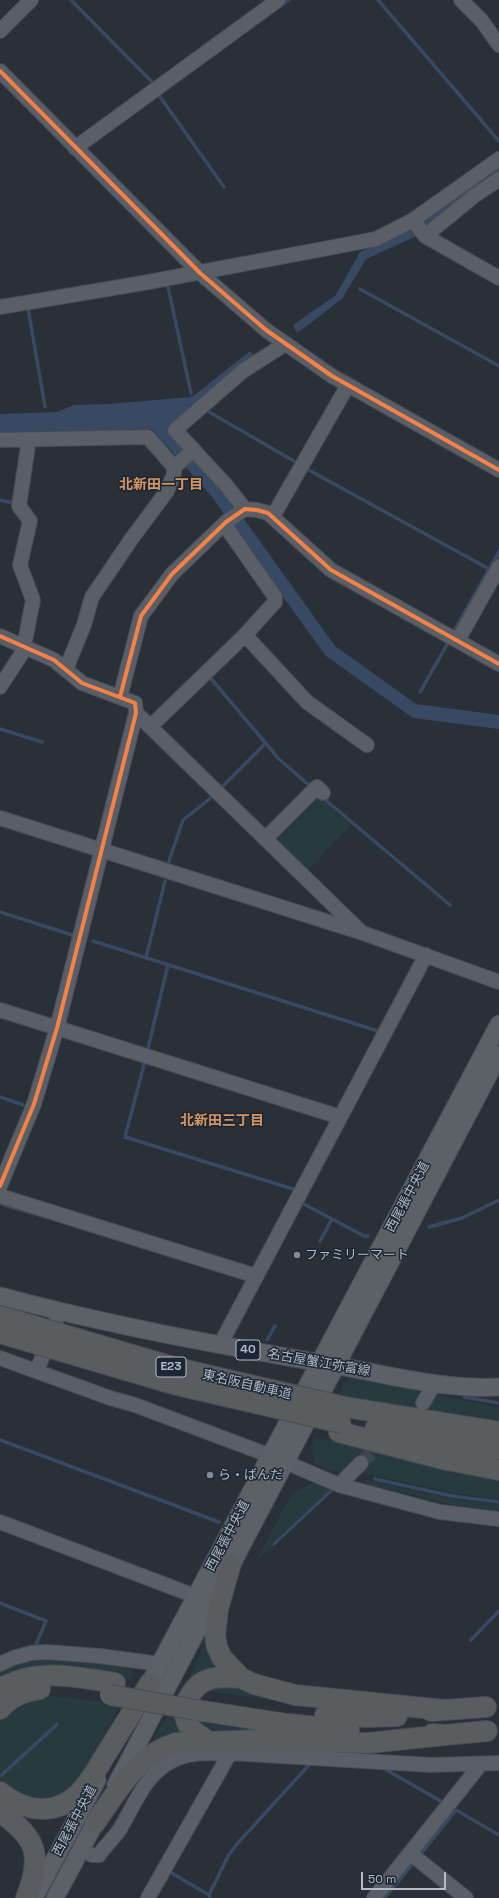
<!DOCTYPE html>
<html>
<head>
<meta charset="utf-8">
<style>
  body { margin:0 }
  #map { position:relative; width:499px; height:1898px; overflow:hidden; background:#2a3038; font-family:"Space Grotesk",sans-serif }
  canvas { display:block }
  .scale { position:absolute; left:361px; top:1872px; width:85px; height:18px; box-sizing:border-box; border:2px solid #b4bcc9; border-top:0; padding-left:5px; font-size:12px; line-height:14px; white-space:nowrap; color:#b4bcc9; -webkit-text-stroke:3px #1d2633; paint-order:stroke }
</style>
</head>
<body>
<div id="map">
<canvas width="499" height="1898"></canvas>
<div class="scale">50 m</div>
</div>
<script>
const context = document.querySelector('canvas').getContext('2d');
context.lineJoin = 'round';
function paint(path, color) { context.fillStyle = color; context.fill(path, 'evenodd'); }
function stroke(path, color, width, dash) { context.strokeStyle = color; context.lineWidth = width; context.lineCap = dash ? 'butt' : 'round'; context.setLineDash(dash || []); context.stroke(path); }
function drawText(font, color, halo, rows, align = 'center') {
  context.font = font + ' "Space Grotesk","Noto Sans JP",sans-serif'; context.lineWidth = 3; context.setLineDash([]); context.textBaseline = 'middle'; context.strokeStyle = halo; context.fillStyle = color; for (const [text, x, y, turn = 0] of rows) {
    context.save(); context.translate(x, y); context.rotate((+turn || 0) * Math.PI / 180); context.textAlign = isNaN(turn) ? turn : align; if (halo) context.strokeText(text, 0, 0); context.fillText(text, 0, 0); context.restore();
  }
}
paint(new Path2D(`
  M 317,796 L 352,824 L 306,872 L 276,844 L 276,837 Z
  M 352,1378 L 365,1379 L 418,1388 L 420,1402 L 428,1404 L 437,1395 L 499,1407 L 499,1422 L 429,1412 L 338,1395 L 344,1384 Z
  M 314,1437 L 499,1476 L 499,1500 L 453,1493 L 359,1472 L 345,1471 L 338,1472 L 316,1465 L 312,1450 Z
  M 363,1479 L 452,1499 L 499,1504 L 499,1511 L 454,1505 L 367,1484 Z
  M 314,1482 L 331,1489 L 272,1544 L 274,1546 L 256,1560 L 291,1495 Z
  M 207,1629 L 221,1670 L 199,1676 L 189,1734 L 153,1743 C 155,1729 168,1718 175,1706 C 186,1686 195,1665 204,1644 L 200,1642 Z
  M 29,1657 L 129,1662 L 133,1673 L 131,1679 L 50,1668 L 0,1681 L 0,1669 Z
  M 223,1683 L 289,1703 L 208,1691 Z
  M 54,1696 L 120,1704 C 108,1727 86,1780 65,1794 C 58,1798 46,1800 38,1802 L 0,1783 L 0,1718 L 32,1697 Z
  M 195,1716 L 298,1732 L 218,1730 C 207,1728 201,1726 195,1716 Z`), '#273a3e');
paint(new Path2D(`
  M 499,165 L 499,175 L 419,235 L 366,259 L 342,299 L 300,331 L 296,332 L 293,325 L 336,295 L 360,252 L 413,228 Z
  M 250,351 L 254,356 L 235,369 L 167,427 L 221,487 L 335,646 L 416,704 L 499,715 L 499,729 L 413,718 L 326,656 L 248,549 L 213,498 L 152,429 L 0,434 L 0,414 L 57,412 L 74,405 L 109,404 L 192,397 Z
  M 499,548 L 499,557 L 456,634 L 452,631 Z
  M 447,641 L 450,643 L 421,694 L 418,692 Z
  M 331,1489 L 333,1491 L 274,1546 L 272,1544 Z
  M 57,1722 L 59,1725 L 1,1778 L 0,1774 Z`), '#384963');
stroke(new Path2D(`
  M 71,0 L 154,84
  M 378,0 L 499,141
  M 280,6 L 289,0
  M 158,94 L 224,187
  M 168,287 L 191,393
  M 360,289 L 499,366
  M 28,308 L 45,407
  M 204,409 L 299,464
  M 305,468 L 491,570
  M 0,500 L 13,503 L 13,499
  M 208,675 L 279,759 L 311,787
  M 0,729 L 42,742
  M 220,789 L 266,743
  M 322,797 L 450,905
  M 169,861 L 183,820 L 212,797
  M 0,912 L 72,935
  M 93,941 L 378,1031
  M 146,958 L 165,881
  M 148,1048 L 168,965
  M 145,1061 L 125,1137 L 293,1189
  M 0,1097 L 23,1105
  M 303,1201 L 302,1203 L 364,1236 L 368,1236
  M 4,1205 L 32,1213
  M 429,1227 L 462,1218 L 499,1200
  M 320,1241 L 332,1219
  M 267,1340 L 275,1326
  M 464,1397 L 499,1403
  M 0,1440 L 219,1522
  M 375,1479 L 452,1496 L 499,1502
  M 0,1603 L 46,1621 L 34,1649 L 36,1649
  M 471,1640 L 499,1611
  M 383,1768 L 444,1803
  M 420,1855 L 456,1810 L 499,1835
  M 170,1872 L 209,1895 L 210,1898
  M 209,1895 L 228,1856 L 236,1845 L 309,1765
  M 385,1898 L 414,1862`), '#384963', 3.5);
stroke(new Path2D(`
  M 361,1463 L 386,1439`), '#3f454e', 14, [14, 7]);
const minor = new Path2D(`
  M 461,0 L 482,21 L 499,45
  M 0,31 L 31,0
  M 0,71 L 200,273 L 266,330 L 332,376 L 499,470
  M 75,148 L 278,0
  M 413,220 L 425,236 L 499,278
  M 425,236 L 474,196 L 499,179
  M 0,307 L 143,283 L 376,239 L 413,220 L 499,159
  M 0,440 L 148,437 L 174,467 L 174,474 L 167,491 L 130,541 L 92,597 L 84,625 L 66,669
  M 174,467 L 194,450
  M 245,509 L 225,484 L 175,430 L 243,371 L 285,344
  M 273,516 L 348,385
  M 245,635 L 307,702 L 367,745
  M 0,636 L 54,660 L 82,683 L 135,703 L 136,713 L 57,1028 L 34,1104 L 0,1186
  M 458,640 L 499,567
  M 24,646 L 33,600 L 20,565 L 30,521 L 19,506 L 29,439
  M 0,687 L 26,647
  M 120,697 L 141,616 L 172,574 L 226,522 L 245,509 L 257,510 L 268,513 L 331,570 L 499,664
  M 136,713 L 359,930
  M 150,727 L 245,635 L 275,602 L 275,597 L 224,524
  M 0,818 L 360,932 L 499,982
  M 265,839 L 317,787 L 323,793
  M 0,1010 L 340,1117
  M 0,1196 L 256,1276
  M 220,1345 L 426,955
  M 0,1358 L 110,1398 L 135,1405 L 271,1456 L 339,1485 L 440,1512 L 499,1519
  M 37,1371 L 59,1312
  M 423,1403 L 435,1383
  M 339,1485 L 361,1463
  M 0,1522 L 195,1596
  M 0,1664 L 13,1658 L 31,1653 L 46,1652 L 100,1656 L 160,1664
  M 81,1850 L 92,1855 L 99,1855 C 105,1846 114,1838 120,1829 C 135,1804 146,1771 176,1759 C 192,1752 213,1753 230,1753 L 431,1765 L 499,1763
  M 411,1854 L 466,1898
  M 148,1898 L 230,1753
  M 374,1898 L 481,1764`);
const major = new Path2D(`
  M 0,1296 C 111,1326 224,1346 338,1366 C 391,1375 445,1390 499,1387
  M 144,1694 L 499,1024
  M 116,1785 L 499,1055
  M 34,1898 L 97,1780
  M 55,1898 L 101,1812`);
const highway = new Path2D(`
  M 345,1407 L 499,1432
  M 375,1429 L 445,1442 L 499,1449
  M 339,1432 L 443,1459 L 499,1470
  M 231,1563 L 218,1609 L 215,1635 L 217,1647 L 222,1658 L 241,1678 L 254,1684 L 295,1695 L 444,1710
  M 0,1689 C 36,1667 76,1677 115,1683
  M 0,1709 C 10,1697 25,1691 40,1689
  M 196,1710 L 287,1724 L 349,1730
  M 431,1711 L 486,1707
  M 325,1715 L 368,1717 L 397,1716
  M 432,1734 L 445,1735 L 487,1731
  M 208,1741 C 200,1736 189,1730 186,1720 C 180,1704 195,1683 210,1679 C 220,1676 231,1677 241,1678
  M 0,1792 C 25,1812 56,1817 80,1792 C 93,1779 101,1761 111,1746 C 124,1725 137,1704 150,1683
  M 0,1812 C 37,1838 43,1855 26,1898
  M 95,1823 C 118,1791 136,1755 176,1743 L 259,1740 L 368,1743 L 445,1735`);
stroke(minor, '#484c53', 16);
stroke(major, '#484c55', 19);
stroke(highway, '#474c53', 22);
stroke(minor, '#5a5e66', 14);
stroke(major, '#5c6168', 17);
stroke(highway, '#5a5d60', 20);
const highwayBridge = new Path2D(`
  M 0,1316 L 177,1368 L 345,1407
  M 0,1333 L 173,1384 L 341,1423
  M 110,1695 L 196,1710`);
stroke(highwayBridge, '#474c53', 22, []);
stroke(highwayBridge, '#5a5d60', 20);
stroke(new Path2D(`
  M 0,71 L 200,273 L 266,330 L 332,376 L 499,470
  M 0,636 L 54,660 L 82,683 L 135,703 L 136,713 L 57,1028 L 34,1104 L 0,1186
  M 120,697 L 141,616 L 172,574 L 226,522 L 245,509 L 257,510 L 268,513 L 331,570 L 499,664`), '#f48246', 4);
for (const [x, y, r, color] of [
  [297,1255,4,"#848b96"],
  [210,1475,4,"#848b96"]
]) { const dot = new Path2D(); dot.arc(x, y, r, 0, 2 * Math.PI); context.fillStyle = color; context.fill(dot); stroke(dot, '#1d2633', 1.5); }
for (const [x, y, w] of [
  [248,1350,24],
  [171,1367,30]
]) { const box = new Path2D(); box.roundRect(x - w / 2, y - 10, w, 20, 3); context.fillStyle = '#1d2633'; context.fill(box); stroke(box, '#b4bcc9', 1); }
drawText('bold 12px', '#b4bcc9', null, [
  ["40",248,1350],
  ["E23",171,1367]
]);
drawText('13px', '#b4bcc9', '#1d2633', [
  ["西尾張中央道",408,1197,-62],
  ["名古屋蟹江弥富線",319,1363,10],
  ["東名阪自動車道",247,1385,13],
  ["西尾張中央道",228,1536,-62],
  ["西尾張中央道",75,1821,-62]
]);
drawText('13px', '#b4bcc9', '#1d2633', [
  ["ファミリーマート",305,1255],
  ["ら・ばんだ",218,1475]
], 'left');
drawText('bold 14px', '#d59563', '#1d2633', [
  ["北新田一丁目",161,485],
  ["北新田三丁目",222,1121]
]);
</script>
</body>
</html>
